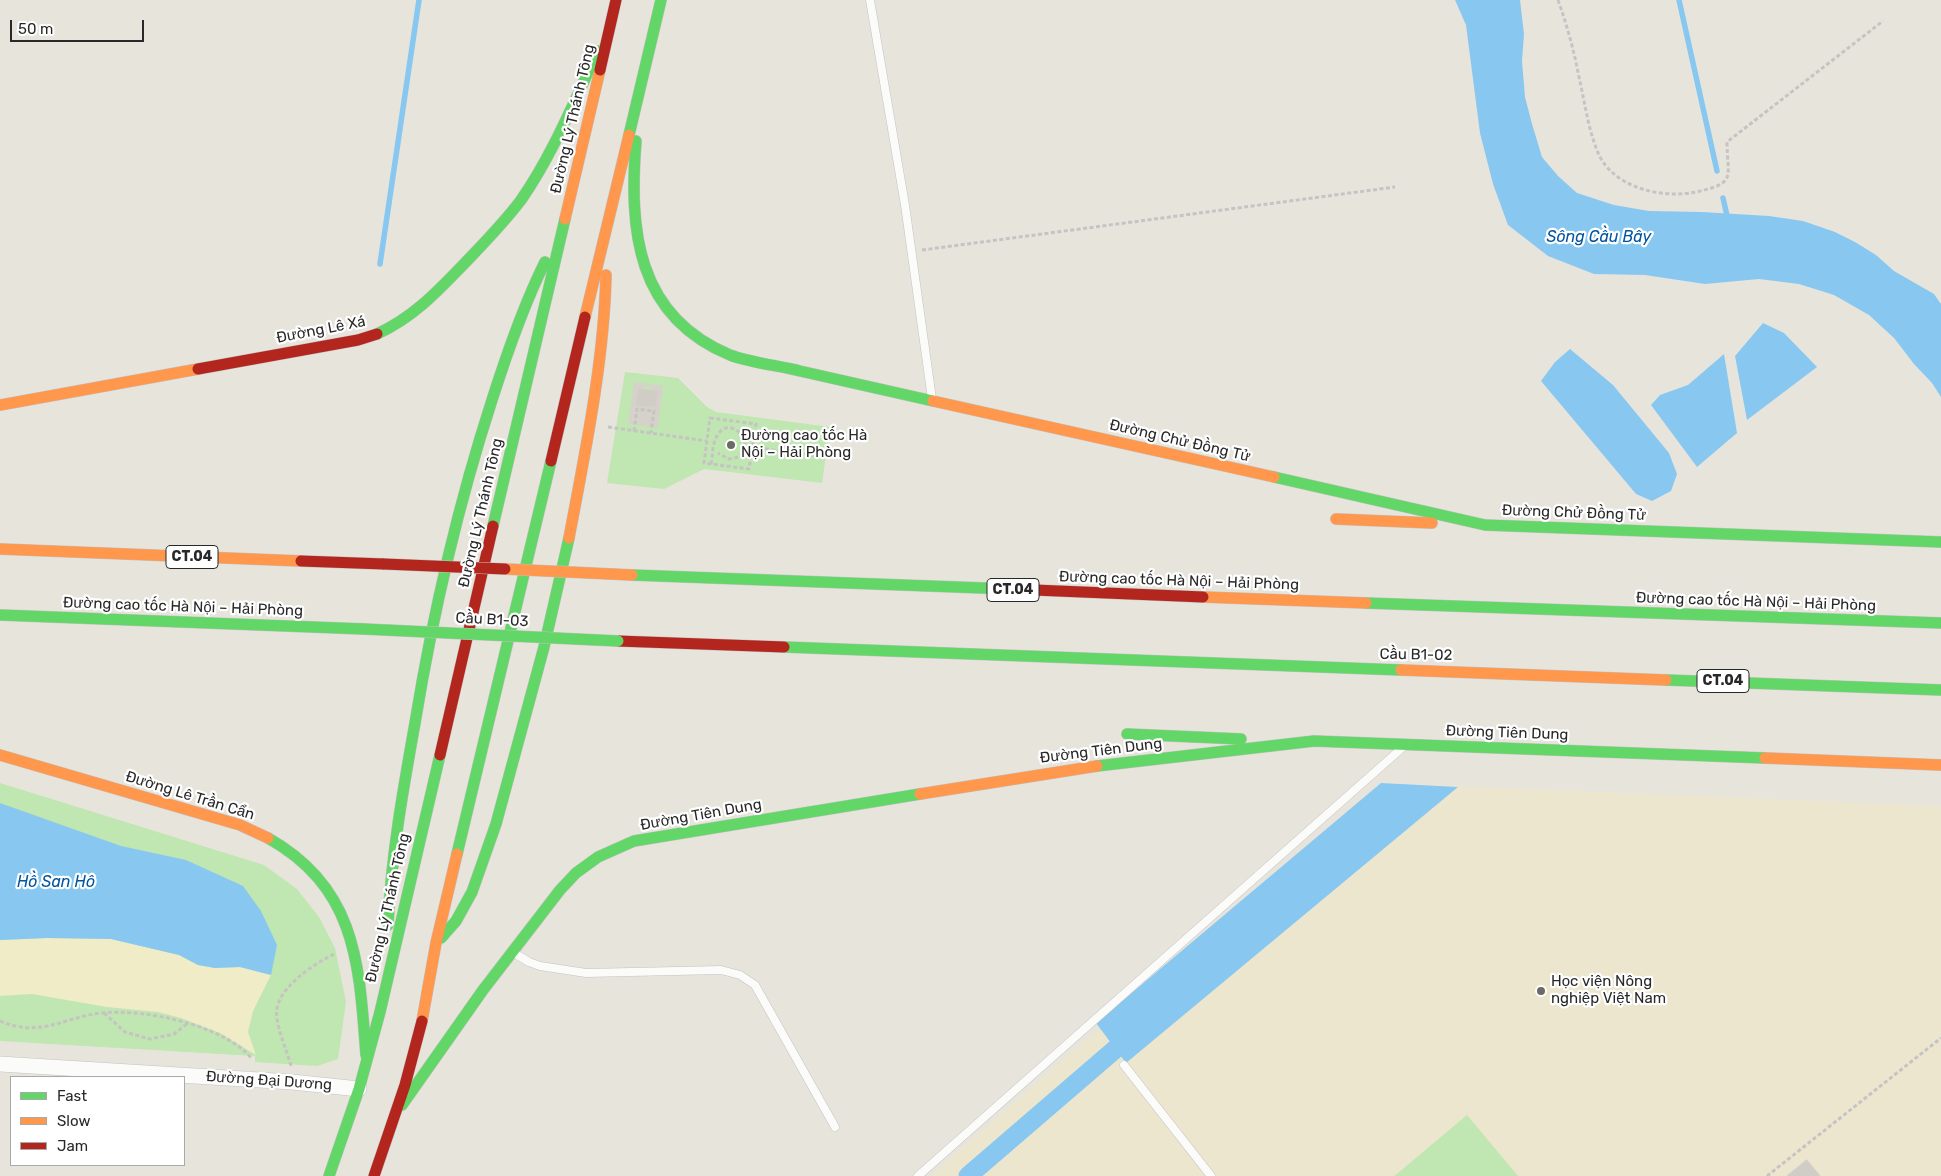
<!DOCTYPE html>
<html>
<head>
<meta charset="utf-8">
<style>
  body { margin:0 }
  #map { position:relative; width:1941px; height:1176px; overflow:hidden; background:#e7e4dc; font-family:Rubik,sans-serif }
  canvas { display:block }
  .legend { position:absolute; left:10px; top:1076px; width:175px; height:90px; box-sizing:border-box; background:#fff; border:1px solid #a9a9a9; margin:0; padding:6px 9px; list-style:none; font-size:15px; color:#282828 }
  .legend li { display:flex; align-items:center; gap:10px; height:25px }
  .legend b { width:25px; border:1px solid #a9a9a9 }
  .scale { position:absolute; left:10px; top:20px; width:134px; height:22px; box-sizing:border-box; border:2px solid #282828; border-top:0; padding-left:6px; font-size:15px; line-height:18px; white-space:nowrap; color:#282828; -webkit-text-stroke:4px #fff; paint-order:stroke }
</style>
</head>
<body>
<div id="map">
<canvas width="1941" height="1176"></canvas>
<ul class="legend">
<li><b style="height:6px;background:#63d668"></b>Fast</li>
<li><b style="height:6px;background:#ff974d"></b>Slow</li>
<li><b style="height:6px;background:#b3261e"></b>Jam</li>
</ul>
<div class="scale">50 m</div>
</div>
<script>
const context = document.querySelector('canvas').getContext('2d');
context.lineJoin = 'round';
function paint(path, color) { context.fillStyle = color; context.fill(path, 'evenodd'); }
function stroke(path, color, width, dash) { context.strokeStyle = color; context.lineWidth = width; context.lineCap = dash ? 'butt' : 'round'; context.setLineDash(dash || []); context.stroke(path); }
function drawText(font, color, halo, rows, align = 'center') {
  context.font = font + ' Rubik,sans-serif'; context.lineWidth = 4.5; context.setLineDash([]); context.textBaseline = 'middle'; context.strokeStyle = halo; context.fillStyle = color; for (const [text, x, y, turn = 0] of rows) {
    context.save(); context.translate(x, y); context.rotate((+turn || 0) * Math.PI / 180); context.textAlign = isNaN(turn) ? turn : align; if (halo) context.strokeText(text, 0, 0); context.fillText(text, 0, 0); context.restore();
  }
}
paint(new Path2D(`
  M 1381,783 L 1941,806 L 1941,1176 L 930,1176 Z`), '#ece6cf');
paint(new Path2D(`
  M 625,372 L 678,378 L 707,407 L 716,412 L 830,427 L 822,483 L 704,469 L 664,489 L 607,483 Z
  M 0,783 L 264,865 L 297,889 L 319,917 L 335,948 L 346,1002 L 338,1059 L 317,1066 L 255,1062 L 255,1056 L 0,1041 Z
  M 1467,1115 L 1518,1176 L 1394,1176 L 1398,1173 Z`), '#c0e6b1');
paint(new Path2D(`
  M 47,938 L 111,939 L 179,955 L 198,965 L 215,968 L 240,967 L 271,975 L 253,1011 L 248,1032 L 256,1055 L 220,1033 L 181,1018 L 158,1012 L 107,1007 L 32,994 L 0,996 L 0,940 Z`), '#efecc7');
paint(new Path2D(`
  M 634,382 L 663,386 L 658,428 L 628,424 ZM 644,386 L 652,387 L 652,391 L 657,392 L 655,407 L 636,405 L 639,389 L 644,389 Z`), '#d6d2cb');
paint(new Path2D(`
  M 1455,0 L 1520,0 L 1524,34 L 1522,61 L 1525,97 L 1532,124 L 1542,157 L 1558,176 L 1577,193 L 1614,205 L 1649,211 L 1702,212 L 1769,216 L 1803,221 L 1835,232 L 1855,242 L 1876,255 L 1894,271 L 1934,294 L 1941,304 L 1941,397 L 1932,383 L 1914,364 L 1894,338 L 1869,315 L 1834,295 L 1799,284 L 1759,279 L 1705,284 L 1645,275 L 1594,274 L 1548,256 L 1508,225 L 1493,184 L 1480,133 L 1466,25 Z
  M 1763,323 L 1784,333 L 1817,367 L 1747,420 L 1735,356 Z
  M 1570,349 L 1613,385 L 1669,453 L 1677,474 L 1671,491 L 1652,501 L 1636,494 L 1541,381 L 1555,362 Z
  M 1724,354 L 1737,433 L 1697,467 L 1651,405 L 1660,395 L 1688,385 Z
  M 1381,783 L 1458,787 L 1126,1063 L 1096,1023 Z
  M 0,803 L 121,846 L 186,860 L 243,886 L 261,911 L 277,945 L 271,975 L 240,967 L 215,968 L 198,965 L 179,955 L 111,939 L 47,938 L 0,940 Z`), '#88c8f0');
stroke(new Path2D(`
  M 1679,0 L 1717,171
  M 1723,198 L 1728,220
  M 380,264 L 419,0`), '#88c8f0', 5.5);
stroke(new Path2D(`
  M 968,1176 L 1134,1033`), '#88c8f0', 19);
const building = new Path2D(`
  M 639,389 L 658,391 L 655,407 L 636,405 Z
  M 1807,1160 L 1820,1176 L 1787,1176 Z`);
paint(building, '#d0cdc7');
stroke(building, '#d2cfc8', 1);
const lane = new Path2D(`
  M 870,0 L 905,205 L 932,399
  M 514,953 L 529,962 L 540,966 L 586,973 L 721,970 L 740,975 L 755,985 L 835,1127
  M 1124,1065 L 1211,1176
  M 918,1176 L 1402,748`);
const street = new Path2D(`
  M 0,1064 L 292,1082 L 359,1089`);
const fast = new Path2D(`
  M 629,135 L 661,0
  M 636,141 C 629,230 636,316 730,355 C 748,362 780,366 800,371 C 845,381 889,391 933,401
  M 377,334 C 412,318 436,293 462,266 C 483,244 503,224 521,200 C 553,154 574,101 598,51
  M 1274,477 L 1485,525 L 1941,542
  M 493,526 L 565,219
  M 632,575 L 1010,589
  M 1366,603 L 1941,623
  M 0,615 L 364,629
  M 784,647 L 1401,670
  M 1666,680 L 1941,690
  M 1127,734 L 1241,739
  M 1097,766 L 1314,741 L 1765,758
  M 268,838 C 357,888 359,964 366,1055
  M 457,854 L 551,461
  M 388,925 C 391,857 403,790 415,723 C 433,613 458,505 492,400 C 507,353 523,306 545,262
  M 441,938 L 456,921 L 472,892 L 496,824 L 544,647 L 569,538
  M 402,1105 L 483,990 L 560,890 L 576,873 L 598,857 L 634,841 L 920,794
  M 329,1176 L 359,1089 L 380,1012 L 440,755`);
const slow = new Path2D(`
  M 565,219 L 600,70
  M 585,317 L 629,135
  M 933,401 L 1274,477
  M 0,405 L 198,369
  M 1336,519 L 1432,523
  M 569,538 C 585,453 604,362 606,275
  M 0,549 L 301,561
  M 1203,597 L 1366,603
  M 1401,670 L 1666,680
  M 0,755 L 240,825 L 268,838
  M 1765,758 L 1941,765
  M 920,794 L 1097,766
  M 422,1021 L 436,943 L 457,854`);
const jam = new Path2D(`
  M 600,70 L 616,0
  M 198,369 L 358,340 L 377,334
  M 551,461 L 585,317
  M 301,561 L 384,564
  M 1010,589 L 1203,597
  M 618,641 L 784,647
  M 440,755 L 493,526
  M 374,1176 L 405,1085 L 422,1021`);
stroke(lane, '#c4c2c3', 9);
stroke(street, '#c4c2c3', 16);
stroke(fast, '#c4c2c3', 12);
stroke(slow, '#c4c2c3', 12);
stroke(jam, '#c4c2c3', 12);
stroke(new Path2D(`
  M 1558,0 C 1567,25 1574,51 1579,77 C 1585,103 1588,130 1599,155 C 1615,188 1662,199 1696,192 C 1738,183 1727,177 1727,142 L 1883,21
  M 922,250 L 1395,187
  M 710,418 L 756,424 L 749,469 L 704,463 Z
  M 608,427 L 707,441
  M 634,431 L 637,409 L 654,411 L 651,433
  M 752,447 L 825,457
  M 711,464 C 713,455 712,444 717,436 C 732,409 765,456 729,459 L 718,453
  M 104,1013 L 125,1032 L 150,1039 L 174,1034 L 188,1023
  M 0,1021 C 41,1038 61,1018 101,1013 C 142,1008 225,1025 252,1059
  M 291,1066 C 287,1050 279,1035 277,1018 C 272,990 314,964 336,953
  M 1767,1176 L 1941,1038`), '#c5c4c3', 3, [4, 2.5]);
stroke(lane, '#fbfbfa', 8);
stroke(street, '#fbfbfa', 15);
stroke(fast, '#63d668', 11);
stroke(slow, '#ff974d', 11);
stroke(jam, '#b3261e', 11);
const fastBridge = new Path2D(`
  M 364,629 L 618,641`);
const slowBridge = new Path2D(`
  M 505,569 L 632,575`);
const jamBridge = new Path2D(`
  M 384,564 L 505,569`);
stroke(fastBridge, '#c3c2bf', 12, []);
stroke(slowBridge, '#c3c2bf', 12, []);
stroke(jamBridge, '#c3c2bf', 12, []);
stroke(fastBridge, '#63d668', 11);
stroke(slowBridge, '#ff974d', 11);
stroke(jamBridge, '#b3261e', 11);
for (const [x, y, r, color] of [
  [731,445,5,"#6b6a67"],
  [1541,991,5,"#6b6a67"]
]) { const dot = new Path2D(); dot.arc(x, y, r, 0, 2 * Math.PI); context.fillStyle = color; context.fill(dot); stroke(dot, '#fff', 2); }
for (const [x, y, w] of [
  [192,557,52],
  [1013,590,52],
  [1723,681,52]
]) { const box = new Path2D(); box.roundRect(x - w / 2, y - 11.5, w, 23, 4); context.fillStyle = '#fff'; context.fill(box); stroke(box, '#282828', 1); }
drawText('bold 14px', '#282828', null, [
  ["CT.04",192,557],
  ["CT.04",1013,590],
  ["CT.04",1723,681]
]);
drawText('15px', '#282828', '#fff', [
  ["Đường Lý Thánh Tông",573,119,-77],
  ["Đường Lê Xá",321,330,-11],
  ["Đường Chử Đồng Tử",1180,441,13],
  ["Đường Lý Thánh Tông",481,513,-77],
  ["Đường Chử Đồng Tử",1574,513,2],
  ["Đường cao tốc Hà Nội – Hải Phòng",1179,581,2],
  ["Đường cao tốc Hà Nội – Hải Phòng",1756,602,2],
  ["Đường cao tốc Hà Nội – Hải Phòng",183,607,2],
  ["Cầu B1-03",492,620,3],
  ["Cầu B1-02",1416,655,1],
  ["Đường Tiên Dung",1507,733,2],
  ["Đường Tiên Dung",1101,751,-7],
  ["Đường Lê Trần Cẩn",190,796,17],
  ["Đường Tiên Dung",701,815,-10],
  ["Đường Lý Thánh Tông",388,908,-77],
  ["Đường Đại Dương",269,1081,4]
]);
drawText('15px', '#282828', '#fff', [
  ["Đường cao tốc Hà",741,436],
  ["Nội – Hải Phòng",741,453],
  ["Học viện Nông",1551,982],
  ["nghiệp Việt Nam",1551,999]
], 'left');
drawText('italic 16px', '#0255a1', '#fff', [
  ["Sông Cầu Bây",1599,237],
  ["Hồ San Hô",56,882]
]);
</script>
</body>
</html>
